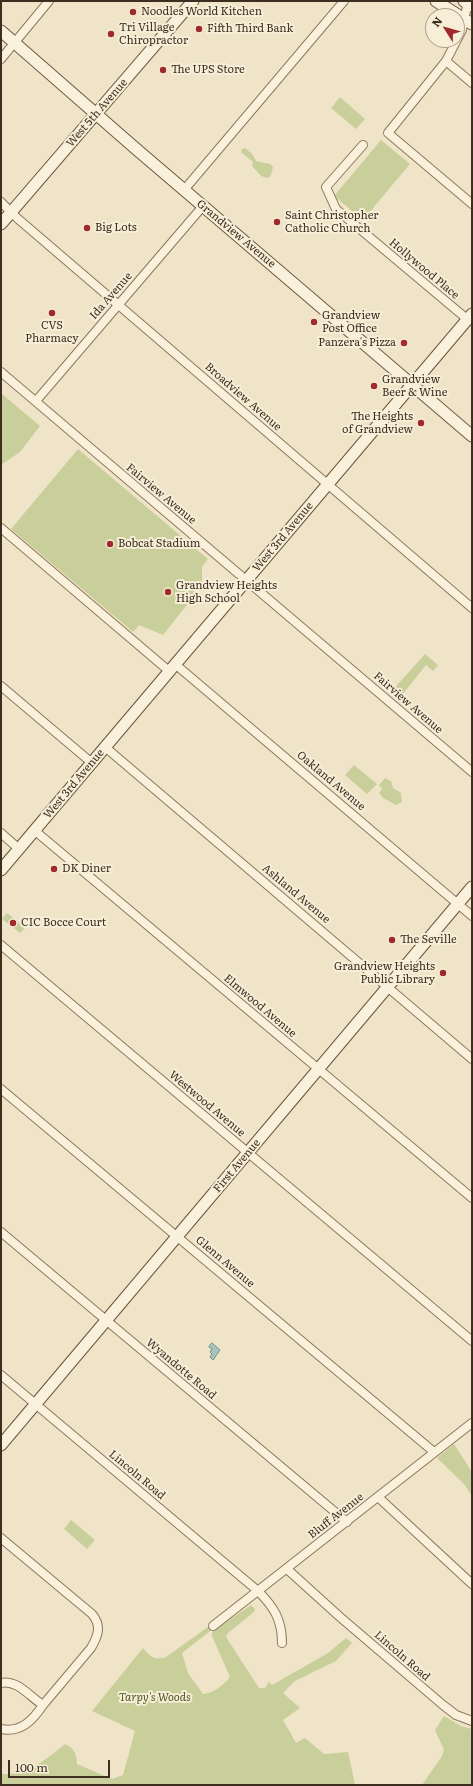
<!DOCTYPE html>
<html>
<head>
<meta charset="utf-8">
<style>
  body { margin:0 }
  #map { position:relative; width:473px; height:1786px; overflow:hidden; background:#f0e4c8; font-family:Literata,serif }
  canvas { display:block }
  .frame { position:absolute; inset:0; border:2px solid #3d2e20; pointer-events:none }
  .north { position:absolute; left:425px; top:8px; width:40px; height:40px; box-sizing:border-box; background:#f7eed8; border:1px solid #ada18e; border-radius:50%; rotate:307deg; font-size:11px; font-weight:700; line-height:16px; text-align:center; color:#3d2e20 }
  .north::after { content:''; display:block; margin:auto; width:14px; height:18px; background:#9e2a2b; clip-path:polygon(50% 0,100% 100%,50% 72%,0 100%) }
  .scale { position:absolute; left:8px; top:1760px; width:102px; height:18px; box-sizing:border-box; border:2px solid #3d2e20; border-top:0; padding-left:5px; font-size:12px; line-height:14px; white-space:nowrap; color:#3d2e20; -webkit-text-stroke:3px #f7eed8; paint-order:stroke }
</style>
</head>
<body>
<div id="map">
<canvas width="473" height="1786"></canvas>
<div class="frame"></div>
<div class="north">N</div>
<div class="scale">100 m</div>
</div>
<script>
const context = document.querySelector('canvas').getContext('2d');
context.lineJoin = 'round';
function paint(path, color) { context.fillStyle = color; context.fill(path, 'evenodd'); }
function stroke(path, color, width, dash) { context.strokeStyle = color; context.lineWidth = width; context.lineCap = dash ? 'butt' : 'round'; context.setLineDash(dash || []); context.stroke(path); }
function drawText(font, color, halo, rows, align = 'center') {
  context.font = font + ' Literata,serif'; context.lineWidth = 4; context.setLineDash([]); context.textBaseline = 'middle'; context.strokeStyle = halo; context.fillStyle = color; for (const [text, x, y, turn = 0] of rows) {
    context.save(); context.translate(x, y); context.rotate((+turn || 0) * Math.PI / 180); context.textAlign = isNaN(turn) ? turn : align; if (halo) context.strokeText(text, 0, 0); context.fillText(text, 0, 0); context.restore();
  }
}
paint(new Path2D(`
  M 340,97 L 365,119 L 356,129 L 331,108 Z
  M 381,140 L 410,164 L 363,220 L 334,196 Z
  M 245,148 L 252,154 L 256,161 L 270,164 L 273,167 L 271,175 L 268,178 L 261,176 L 252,166 L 253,162 L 241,152 L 242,149 Z
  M 1,393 L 40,426 L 20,452 L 1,465 Z
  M 78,449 L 208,559 L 202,567 L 202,586 L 163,635 L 139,625 L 133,632 L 11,529 Z
  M 425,654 L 438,665 L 433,671 L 426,665 L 399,699 L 391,692 Z
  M 354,765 L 377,784 L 367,794 L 345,775 Z
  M 385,778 L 391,781 L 393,788 L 401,793 L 402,802 L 396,805 L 383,798 L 379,793 L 382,789 L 379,785 Z
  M 7,913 L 25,928 L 20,933 L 2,919 Z
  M 454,1444 L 472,1472 L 472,1496 L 464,1484 L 437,1458 Z
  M 71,1520 L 95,1540 L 87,1549 L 64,1529 Z
  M 251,1605 L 255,1609 L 254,1612 L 228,1633 L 226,1637 L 259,1688 L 265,1688 L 269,1682 L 272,1685 L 328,1653 L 346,1638 L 352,1643 L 336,1661 L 295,1681 L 283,1693 L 300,1708 L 283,1720 L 296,1743 L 305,1738 L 324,1754 L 348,1752 L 355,1785 L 1,1785 L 1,1774 C 27,1775 46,1760 65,1744 C 75,1749 76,1753 77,1764 L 112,1779 L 123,1775 L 135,1731 L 92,1711 L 143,1648 C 150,1656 154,1661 166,1657 L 212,1624 L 214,1628 L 182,1653 L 188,1673 L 203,1694 C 212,1694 225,1684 230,1677 L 212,1636 L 212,1632 Z
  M 444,1716 L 461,1726 L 472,1729 L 472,1785 L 422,1785 L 442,1756 L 444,1750 L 435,1730 Z`), '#c9cf9b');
const water = new Path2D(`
  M 212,1343 L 220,1350 L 213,1360 L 210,1357 L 212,1354 L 210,1352 L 212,1349 L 209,1347 Z`);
paint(water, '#a9c4bc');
stroke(water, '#6f938a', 1);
const street = new Path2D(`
  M 468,1 L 462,30 L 446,61 L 388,133 L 472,204
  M 1,59 L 49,1
  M 446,61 L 472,83
  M 363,145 L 326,187 L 336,209 L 467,319
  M 184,190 L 344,1
  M 1,202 L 17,218 L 472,608
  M 1,372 L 472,772
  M 36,401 L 203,206
  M 1,528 L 169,671
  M 175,664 L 472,916
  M 1,686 L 92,763
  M 105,747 L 472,1059
  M 34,830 L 472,1198
  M 1,833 L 19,849
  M 1,945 L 472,1341
  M 1,1089 L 434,1452
  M 1,1232 L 347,1522
  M 1,1375 L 258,1591 C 274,1607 282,1620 282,1643
  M 378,1497 L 472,1584
  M 1,1538 L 92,1614 C 102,1626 98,1636 91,1648 L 43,1705
  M 287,1569 L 340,1617 L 443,1705 L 456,1715 L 472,1721
  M 213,1626 L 472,1423
  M 1,1683 C 17,1679 30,1697 43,1705 C 33,1720 21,1733 1,1729`);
const secondary = new Path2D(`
  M 436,1 L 472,24
  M 464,1 L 472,6
  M 1,31 L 135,148 L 472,436
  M 1,224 L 193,1
  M 1,870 L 472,314
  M 1,1445 L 472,887`);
stroke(street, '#8d765c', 10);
stroke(secondary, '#6f573f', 13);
stroke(street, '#faf1dc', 8);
stroke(secondary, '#faf1dc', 11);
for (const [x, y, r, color] of [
  [133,12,4,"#9e2a2b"],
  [199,29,4,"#9e2a2b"],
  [111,34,4,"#9e2a2b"],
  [163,70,4,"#9e2a2b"],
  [277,222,4,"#9e2a2b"],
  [87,228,4,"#9e2a2b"],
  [52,313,4,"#9e2a2b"],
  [314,322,4,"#9e2a2b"],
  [404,343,4,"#9e2a2b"],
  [374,386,4,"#9e2a2b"],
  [421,423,4,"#9e2a2b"],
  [110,544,4,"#9e2a2b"],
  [168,592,4,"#9e2a2b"],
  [54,869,4,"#9e2a2b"],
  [13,923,4,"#9e2a2b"],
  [392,940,4,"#9e2a2b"],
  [443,973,4,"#9e2a2b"]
]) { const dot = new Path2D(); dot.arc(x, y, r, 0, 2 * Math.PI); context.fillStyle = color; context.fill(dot); stroke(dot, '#f7eed8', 1.5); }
drawText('11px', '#3d2e20', '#f7eed8', [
  ["Noodles World Kitchen",141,12],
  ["Tri Village",119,28],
  ["Chiropractor",119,41],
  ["Fifth Third Bank",207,29],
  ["The UPS Store",171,70],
  ["Saint Christopher",285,216],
  ["Catholic Church",285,229],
  ["Big Lots",95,228],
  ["Grandview",322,316],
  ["Post Office",322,329],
  ["CVS",52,326,"center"],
  ["Pharmacy",52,339,"center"],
  ["Panzera's Pizza",396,343,"right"],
  ["Grandview",382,380],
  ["Beer & Wine",382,393],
  ["The Heights",413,417,"right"],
  ["of Grandview",413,430,"right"],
  ["Bobcat Stadium",118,544],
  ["Grandview Heights",176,586],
  ["High School",176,599],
  ["DK Diner",62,869],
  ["CIC Bocce Court",21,923],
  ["The Seville",400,940],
  ["Grandview Heights",435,967,"right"],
  ["Public Library",435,980,"right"]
], 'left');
drawText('11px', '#3d2e20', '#f7eed8', [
  ["West 5th Avenue",97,113,-49],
  ["Grandview Avenue",236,234,40],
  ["Hollywood Place",424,269,40],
  ["Ida Avenue",111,296,-49],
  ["Broadview Avenue",243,397,41],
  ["Fairview Avenue",161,494,40],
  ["West 3rd Avenue",283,537,-50],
  ["Fairview Avenue",408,703,41],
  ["Oakland Avenue",331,781,40],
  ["West 3rd Avenue",74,784,-50],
  ["Ashland Avenue",296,894,40],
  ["Elmwood Avenue",260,1006,40],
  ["Westwood Avenue",207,1104,40],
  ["First Avenue",237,1166,-50],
  ["Glenn Avenue",225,1262,40],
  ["Wyandotte Road",181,1369,40],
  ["Lincoln Road",137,1475,40],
  ["Bluff Avenue",336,1516,-38],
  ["Lincoln Road",402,1656,41]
]);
drawText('italic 11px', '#4d5a26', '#f7eed8', [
  ["Tarpy's Woods",155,1698]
]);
</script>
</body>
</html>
